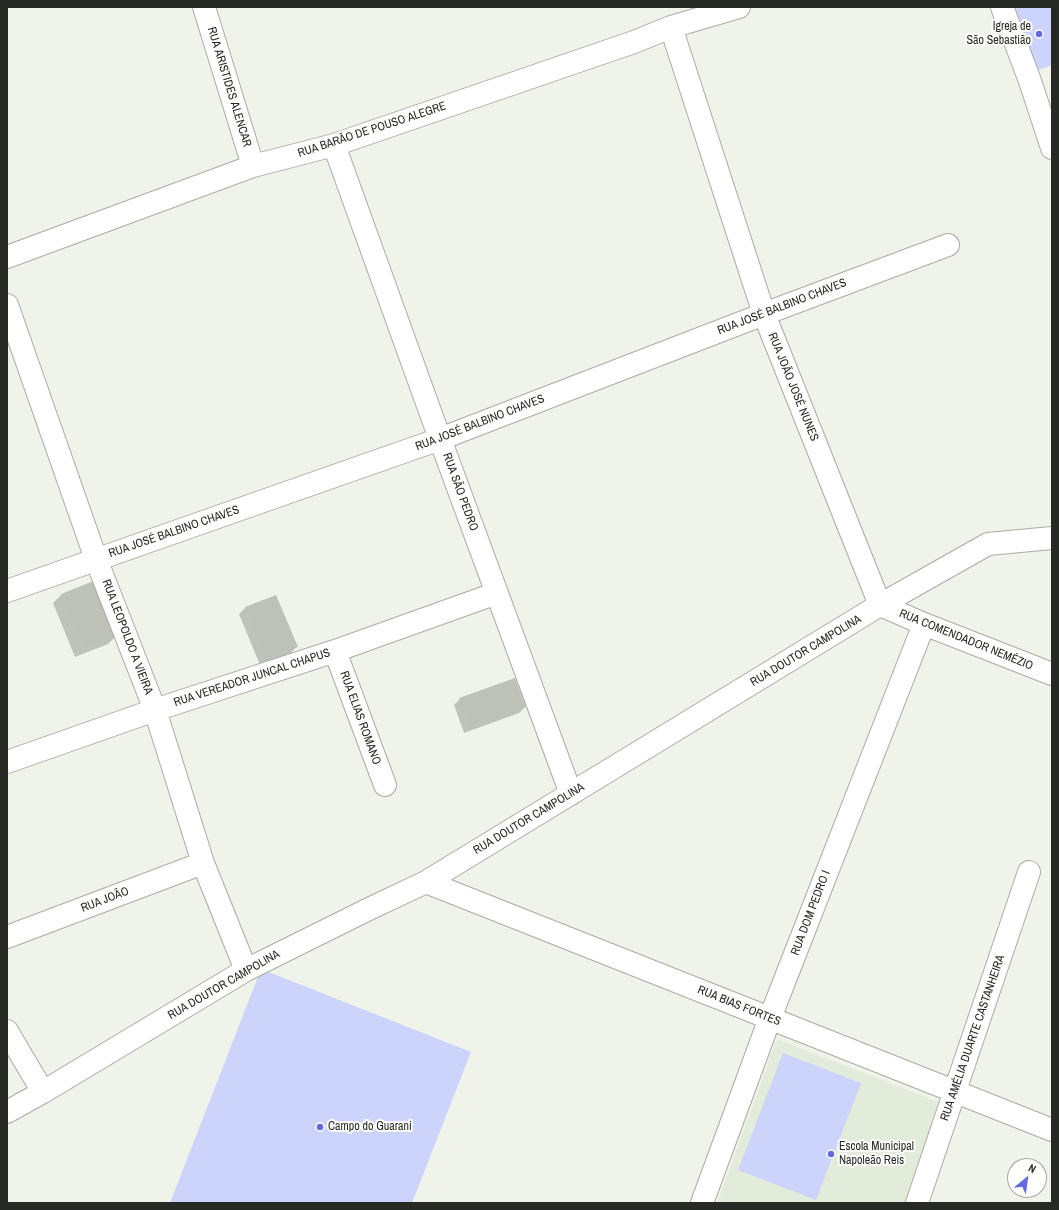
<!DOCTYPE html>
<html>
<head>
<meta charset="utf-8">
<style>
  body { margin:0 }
  #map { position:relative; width:1059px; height:1210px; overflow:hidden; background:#eff3ea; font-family:"Archivo Narrow",sans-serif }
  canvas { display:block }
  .frame { position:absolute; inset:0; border:8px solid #272925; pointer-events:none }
  .north { position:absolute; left:1007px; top:1158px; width:40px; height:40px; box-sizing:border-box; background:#fefffd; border:1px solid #a8a9a7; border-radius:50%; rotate:29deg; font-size:11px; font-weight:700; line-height:16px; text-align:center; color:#272925 }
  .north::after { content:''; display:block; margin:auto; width:14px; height:18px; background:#6369e1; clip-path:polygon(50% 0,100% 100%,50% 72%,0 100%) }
</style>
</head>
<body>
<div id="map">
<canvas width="1059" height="1210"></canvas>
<div class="frame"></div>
<div class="north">N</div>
</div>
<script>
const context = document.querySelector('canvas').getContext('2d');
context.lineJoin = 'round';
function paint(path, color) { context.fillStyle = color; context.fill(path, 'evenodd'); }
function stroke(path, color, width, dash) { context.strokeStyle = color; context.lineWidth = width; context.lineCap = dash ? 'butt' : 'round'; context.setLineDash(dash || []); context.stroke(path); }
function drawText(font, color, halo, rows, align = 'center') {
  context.font = font + ' "Archivo Narrow",sans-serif'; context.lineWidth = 4; context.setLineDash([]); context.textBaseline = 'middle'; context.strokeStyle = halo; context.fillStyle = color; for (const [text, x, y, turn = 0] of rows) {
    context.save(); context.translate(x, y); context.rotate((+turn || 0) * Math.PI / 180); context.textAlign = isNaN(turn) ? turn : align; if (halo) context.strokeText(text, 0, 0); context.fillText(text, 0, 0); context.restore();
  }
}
paint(new Path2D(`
  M 777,1039 L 946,1105 L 909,1203 L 717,1203 Z`), '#e3ebda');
paint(new Path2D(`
  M 1010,7 L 1052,7 L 1052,65 L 1032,72 Z
  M 261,969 L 471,1052 L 412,1203 L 170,1203 Z
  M 783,1053 L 861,1083 L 816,1200 L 738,1170 Z`), '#cdd4fb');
paint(new Path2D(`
  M 62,594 L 117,635 L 108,644 L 75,657 L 53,603 Z
  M 276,596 L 296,647 L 291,653 L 260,665 L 239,614 L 245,608 Z
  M 460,699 L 525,707 L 519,713 L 464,733 L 454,705 Z`), '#0003');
paint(new Path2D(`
  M 96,580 L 119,635 L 84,649 L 61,594 Z
  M 276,595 L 298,647 L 266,660 L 245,607 Z
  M 515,678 L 526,707 L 470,727 L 459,698 Z`), '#bdc1b8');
const minor = new Path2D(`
  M 204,7 L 253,166
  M 1002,7 L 1030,81 L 1052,148
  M 671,27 L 764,314 L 880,605 L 924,624 L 1052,674
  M 334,145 L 440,439 L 571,794
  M 7,257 L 253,166 L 334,145 L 634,42 L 671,27 L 739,7
  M 7,305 L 96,559 L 155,710 L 203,863 L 246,970
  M 7,591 L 440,439 L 764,314 L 948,245
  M 335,651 L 385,785
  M 7,762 L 155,710 L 335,651 L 497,593
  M 426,882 L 1052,1130
  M 7,937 L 203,863
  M 7,1031 L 43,1092
  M 7,1112 L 43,1092 L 246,970 L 371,908 L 426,882 L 880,605 L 988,544 L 1052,538
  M 702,1203 L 770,1018 L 924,624
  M 917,1203 L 1029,872`);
stroke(minor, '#a8ada3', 24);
stroke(minor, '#fff', 22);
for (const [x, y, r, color] of [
  [1039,34,4,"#6369e1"],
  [320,1127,4,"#6369e1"],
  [831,1154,4,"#6369e1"]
]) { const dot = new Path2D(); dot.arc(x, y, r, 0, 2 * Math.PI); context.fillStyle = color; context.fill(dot); stroke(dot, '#fefffd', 1.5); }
drawText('12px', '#272925', '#fefffd', [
  ["Igreja de",1031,27,"right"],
  ["São Sebastião",1031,41,"right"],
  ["Campo do Guarani",328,1127],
  ["Escola Municipal",839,1147],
  ["Napoleão Reis",839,1161]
], 'left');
drawText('12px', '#272925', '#fefffd', [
  ["RUA ARISTIDES ALENCAR",229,87,73],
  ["RUA BARÃO DE POUSO ALEGRE",372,130,-18],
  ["RUA JOSÉ BALBINO CHAVES",782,307,-21],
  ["RUA JOÃO JOSÉ NUNES",793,387,68],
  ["RUA JOSÉ BALBINO CHAVES",480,423,-21],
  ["RUA SÃO PEDRO",460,492,70],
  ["RUA JOSÉ BALBINO CHAVES",174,532,-19],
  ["RUA LEOPOLDO A VIEIRA",127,637,69],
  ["RUA COMENDADOR NEMÉZIO",966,640,22],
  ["RUA DOUTOR CAMPOLINA",806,651,-31],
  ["RUA VEREADOR JUNCAL CHAPUS",252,678,-18],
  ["RUA ELIAS ROMANO",360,718,70],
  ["RUA DOUTOR CAMPOLINA",529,819,-31],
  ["RUA JOÃO",105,900,-21],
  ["RUA DOM PEDRO I",811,913,-69],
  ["RUA DOUTOR CAMPOLINA",224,985,-30],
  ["RUA BIAS FORTES",739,1006,22],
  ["RUA AMÉLIA DUARTE CASTANHEIRA",973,1038,-71]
]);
</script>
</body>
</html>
